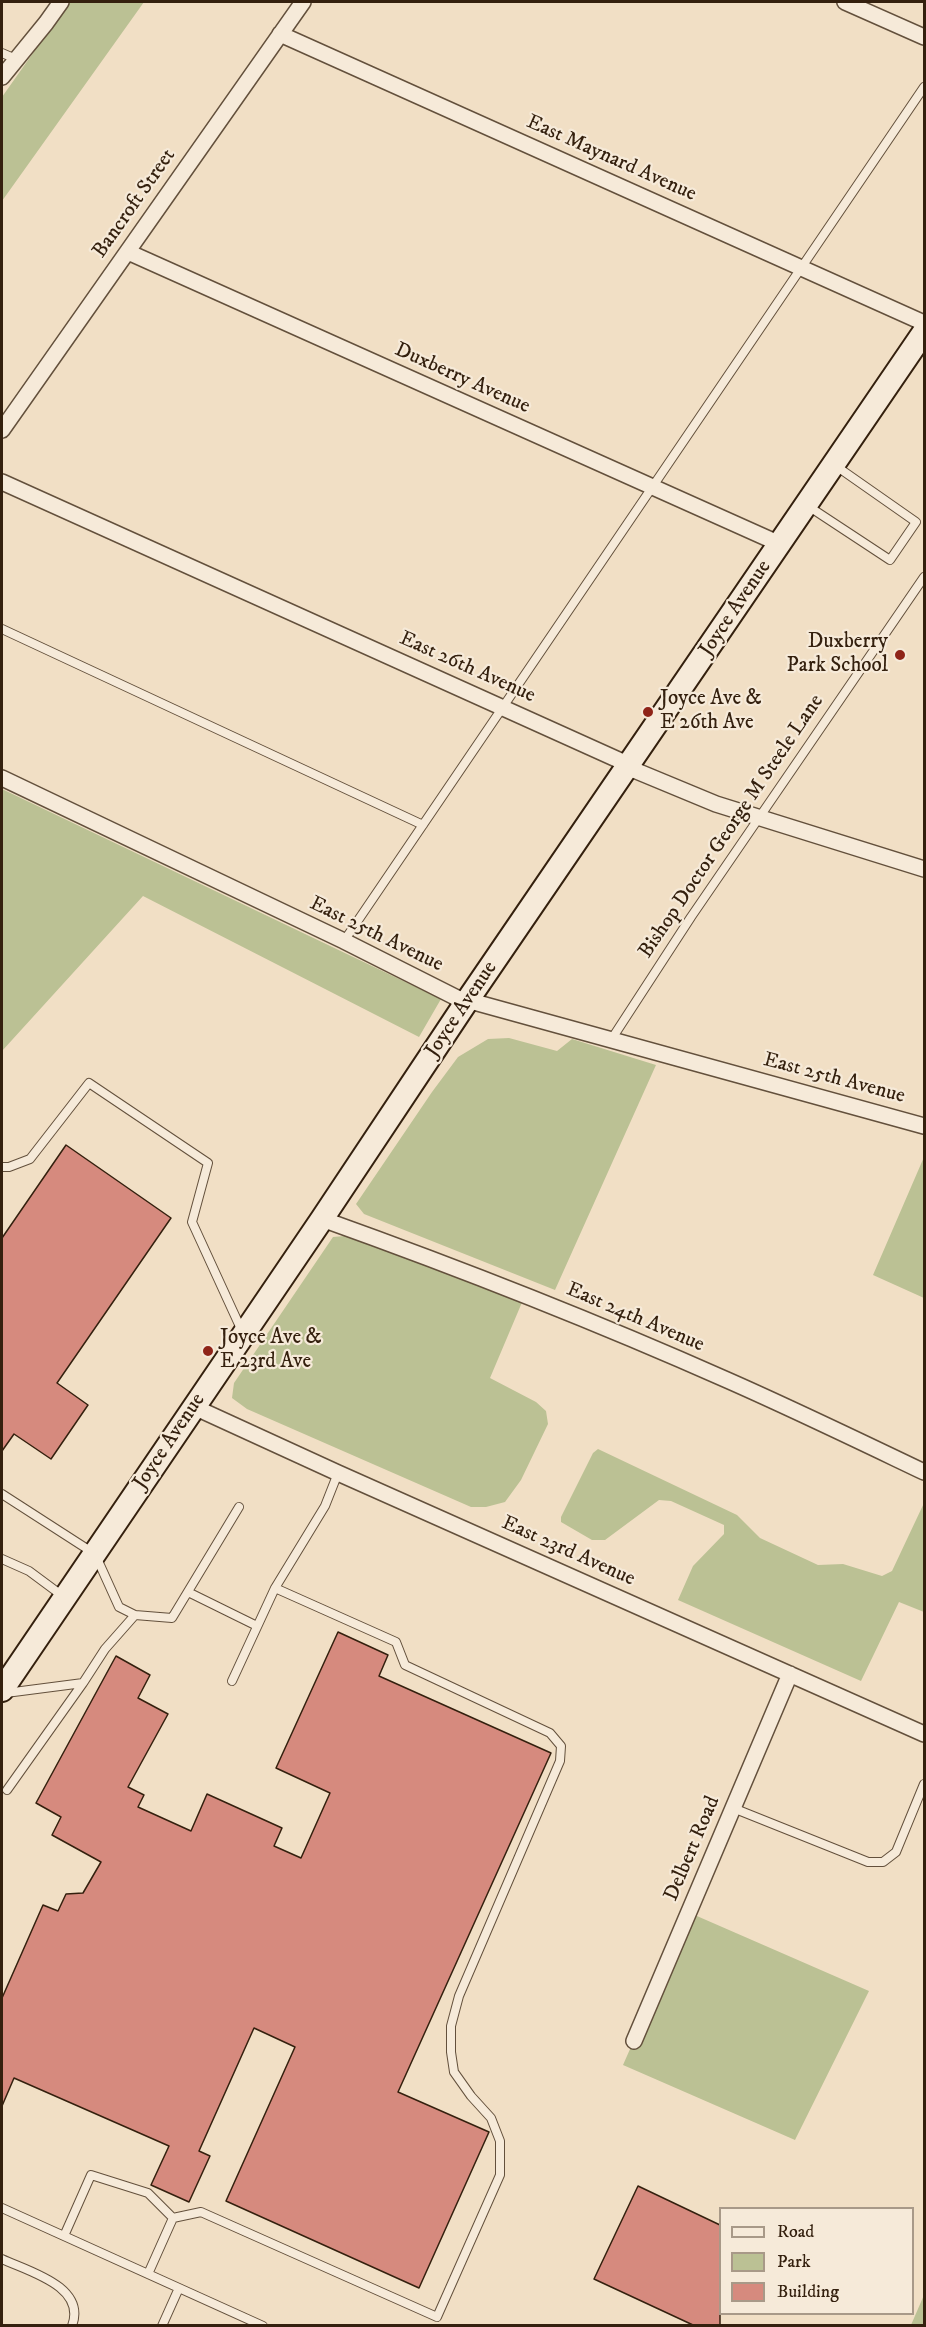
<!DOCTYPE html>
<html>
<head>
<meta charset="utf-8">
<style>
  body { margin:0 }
  #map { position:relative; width:926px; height:2327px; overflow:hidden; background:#f1dfc5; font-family:"IM FELL DW Pica",serif }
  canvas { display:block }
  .frame { position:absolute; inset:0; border:3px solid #34200e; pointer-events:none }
  .legend { position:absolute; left:719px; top:2207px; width:195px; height:108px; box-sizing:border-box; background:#f6ead9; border:2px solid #a89988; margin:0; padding:8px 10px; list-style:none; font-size:18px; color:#34200e }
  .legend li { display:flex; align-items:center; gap:12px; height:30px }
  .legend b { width:30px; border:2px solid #a89988 }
</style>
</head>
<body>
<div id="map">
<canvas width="926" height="2327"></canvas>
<div class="frame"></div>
<ul class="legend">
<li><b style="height:8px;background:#f6ead9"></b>Road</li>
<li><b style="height:16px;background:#bbc194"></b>Park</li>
<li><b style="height:16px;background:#d68a7e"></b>Building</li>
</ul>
</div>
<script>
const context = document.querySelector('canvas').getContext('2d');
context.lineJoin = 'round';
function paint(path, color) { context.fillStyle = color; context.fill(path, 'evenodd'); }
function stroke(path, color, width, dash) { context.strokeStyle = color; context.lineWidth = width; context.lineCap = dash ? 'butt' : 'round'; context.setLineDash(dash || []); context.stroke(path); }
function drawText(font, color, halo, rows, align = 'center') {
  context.font = font + ' "IM FELL DW Pica",serif'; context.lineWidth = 4.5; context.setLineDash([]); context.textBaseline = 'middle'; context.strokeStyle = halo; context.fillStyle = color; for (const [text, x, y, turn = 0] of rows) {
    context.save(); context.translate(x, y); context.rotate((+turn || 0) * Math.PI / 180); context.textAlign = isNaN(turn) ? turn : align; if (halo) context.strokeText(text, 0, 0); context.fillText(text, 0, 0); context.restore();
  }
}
paint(new Path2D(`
  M 69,2 L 144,2 L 2,201 L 2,97 Z
  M 2,789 L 441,999 L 419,1037 L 143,896 L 2,1051 Z
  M 509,1038 L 557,1051 L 572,1039 L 656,1065 L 555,1290 L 364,1214 L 356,1204 L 432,1092 L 458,1057 L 488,1039 Z
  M 924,1157 L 924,1298 L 873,1275 Z
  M 356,1235 L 523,1300 L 490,1378 L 536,1402 L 546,1411 L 548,1424 L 521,1480 L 505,1502 L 486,1507 L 471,1507 L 247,1409 L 232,1398 L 234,1383 L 333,1237 Z
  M 598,1449 L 737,1515 L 760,1538 L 818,1565 L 843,1564 L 882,1576 L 892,1571 L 924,1503 L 924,1612 L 899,1602 L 861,1681 L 678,1600 L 693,1566 L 724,1534 L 724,1525 L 671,1501 L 659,1500 L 605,1540 L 592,1540 L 561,1522 L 561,1517 L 593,1453 Z
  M 690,1913 L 869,1991 L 795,2140 L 623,2065 Z
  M 924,2295 L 924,2325 L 910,2325 L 911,2325 Z`), '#bbc194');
const building = new Path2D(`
  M 66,1145 L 171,1218 L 57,1383 L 88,1405 L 51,1459 L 14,1434 L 2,1451 L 2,1238 Z
  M 338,1632 L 388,1655 L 379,1676 L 551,1753 L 398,2092 L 489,2132 L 419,2288 L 226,2201 L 295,2047 L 254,2028 L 199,2151 L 210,2156 L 189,2202 L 151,2185 L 169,2146 L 14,2078 L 2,2106 L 2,1998 L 43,1905 L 58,1911 L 66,1894 L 83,1893 L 101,1862 L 52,1835 L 61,1817 L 36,1803 L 116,1656 L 150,1675 L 138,1698 L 168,1714 L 128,1787 L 144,1795 L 138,1807 L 191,1831 L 207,1794 L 282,1828 L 274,1846 L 301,1858 L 330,1793 L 276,1768 Z
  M 638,2186 L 720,2225 L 720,2325 L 693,2325 L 594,2279 Z`);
paint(building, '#d68a7e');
stroke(building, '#34200e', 1.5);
const lane = new Path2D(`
  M 2,53 L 16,59
  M 808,506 L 890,560 L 916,522 L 836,466
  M 2,629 L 423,825
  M 344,941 L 924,87
  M 611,1040 L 691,917 L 924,577
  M 2,1167 L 9,1167 L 30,1159 L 89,1083 L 208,1163 L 192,1222 L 242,1331
  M 2,1494 L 95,1554 L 119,1607 L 135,1615 L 172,1618 L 239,1507
  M 2,1559 L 29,1571 L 64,1597
  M 188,1592 L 257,1626
  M 232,1681 L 275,1588
  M 6,1693 L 83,1683 L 105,1649 L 135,1615
  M 7,1790 L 83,1683
  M 733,1808 L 868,1862 L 883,1862 L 896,1852 L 924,1784
  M 2,2208 L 263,2326
  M 64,2236 L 91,2175 L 148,2193 L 173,2218
  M 2,2259 C 27,2271 87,2286 72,2326
  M 148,2274 L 173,2218 L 201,2212 L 437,2317 L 500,2175 L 500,2141 L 491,2118 L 471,2096 L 454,2072 L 451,2052 L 451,2026 L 459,1996 L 560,1761 L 561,1746 L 550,1733 L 405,1665 L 396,1642 L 275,1588 L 325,1506 L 338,1473
  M 162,2326 L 179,2288`);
const street = new Path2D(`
  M 845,2 L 924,37
  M 280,34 L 924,323
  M 2,77 L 46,23 L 61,2
  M 128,252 L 780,544
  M 2,430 L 303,2
  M 2,482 L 623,762 L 634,770 L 716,804 L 924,869
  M 2,778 L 344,941 L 461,1000 L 474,1002 L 924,1126
  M 322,1219 C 459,1268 594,1321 727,1380 C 793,1409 859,1441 924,1472
  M 194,1407 L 338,1473 L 924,1734
  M 634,2041 L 790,1674`);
const secondary = new Path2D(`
  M 2,1690 L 322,1219 L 467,1001 L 924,332`);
stroke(lane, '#63503c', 10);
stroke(street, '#63503c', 18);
stroke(secondary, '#34200e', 26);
stroke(lane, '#f6ead9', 8);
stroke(street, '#f6ead9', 15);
stroke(secondary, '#f6ead9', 22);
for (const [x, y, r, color] of [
  [900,655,6,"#8f2418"],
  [648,712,6,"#8f2418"],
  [208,1351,6,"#8f2418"]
]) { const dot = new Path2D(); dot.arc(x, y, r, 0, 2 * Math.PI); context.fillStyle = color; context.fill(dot); stroke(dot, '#f6ead9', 2); }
drawText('21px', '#34200e', '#f6ead9', [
  ["East Maynard Avenue",611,159,24],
  ["Bancroft Street",135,204,-55],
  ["Duxberry Avenue",462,379,24],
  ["Joyce Avenue",736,609,-56],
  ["East 26th Avenue",467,668,24],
  ["Bishop Doctor George M Steele Lane",732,827,-56],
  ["East 25th Avenue",376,935,26],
  ["Joyce Avenue",462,1010,-56],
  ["East 25th Avenue",834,1079,15],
  ["East 24th Avenue",635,1318,23],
  ["Joyce Avenue",170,1442,-56],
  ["East 23rd Avenue",568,1552,24],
  ["Delbert Road",693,1849,-67]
]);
drawText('21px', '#34200e', '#f6ead9', [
  ["Duxberry",888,643,"right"],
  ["Park School",888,667,"right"],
  ["Joyce Ave &",660,700],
  ["E 26th Ave",660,724],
  ["Joyce Ave &",220,1339],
  ["E 23rd Ave",220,1363]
], 'left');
</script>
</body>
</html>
